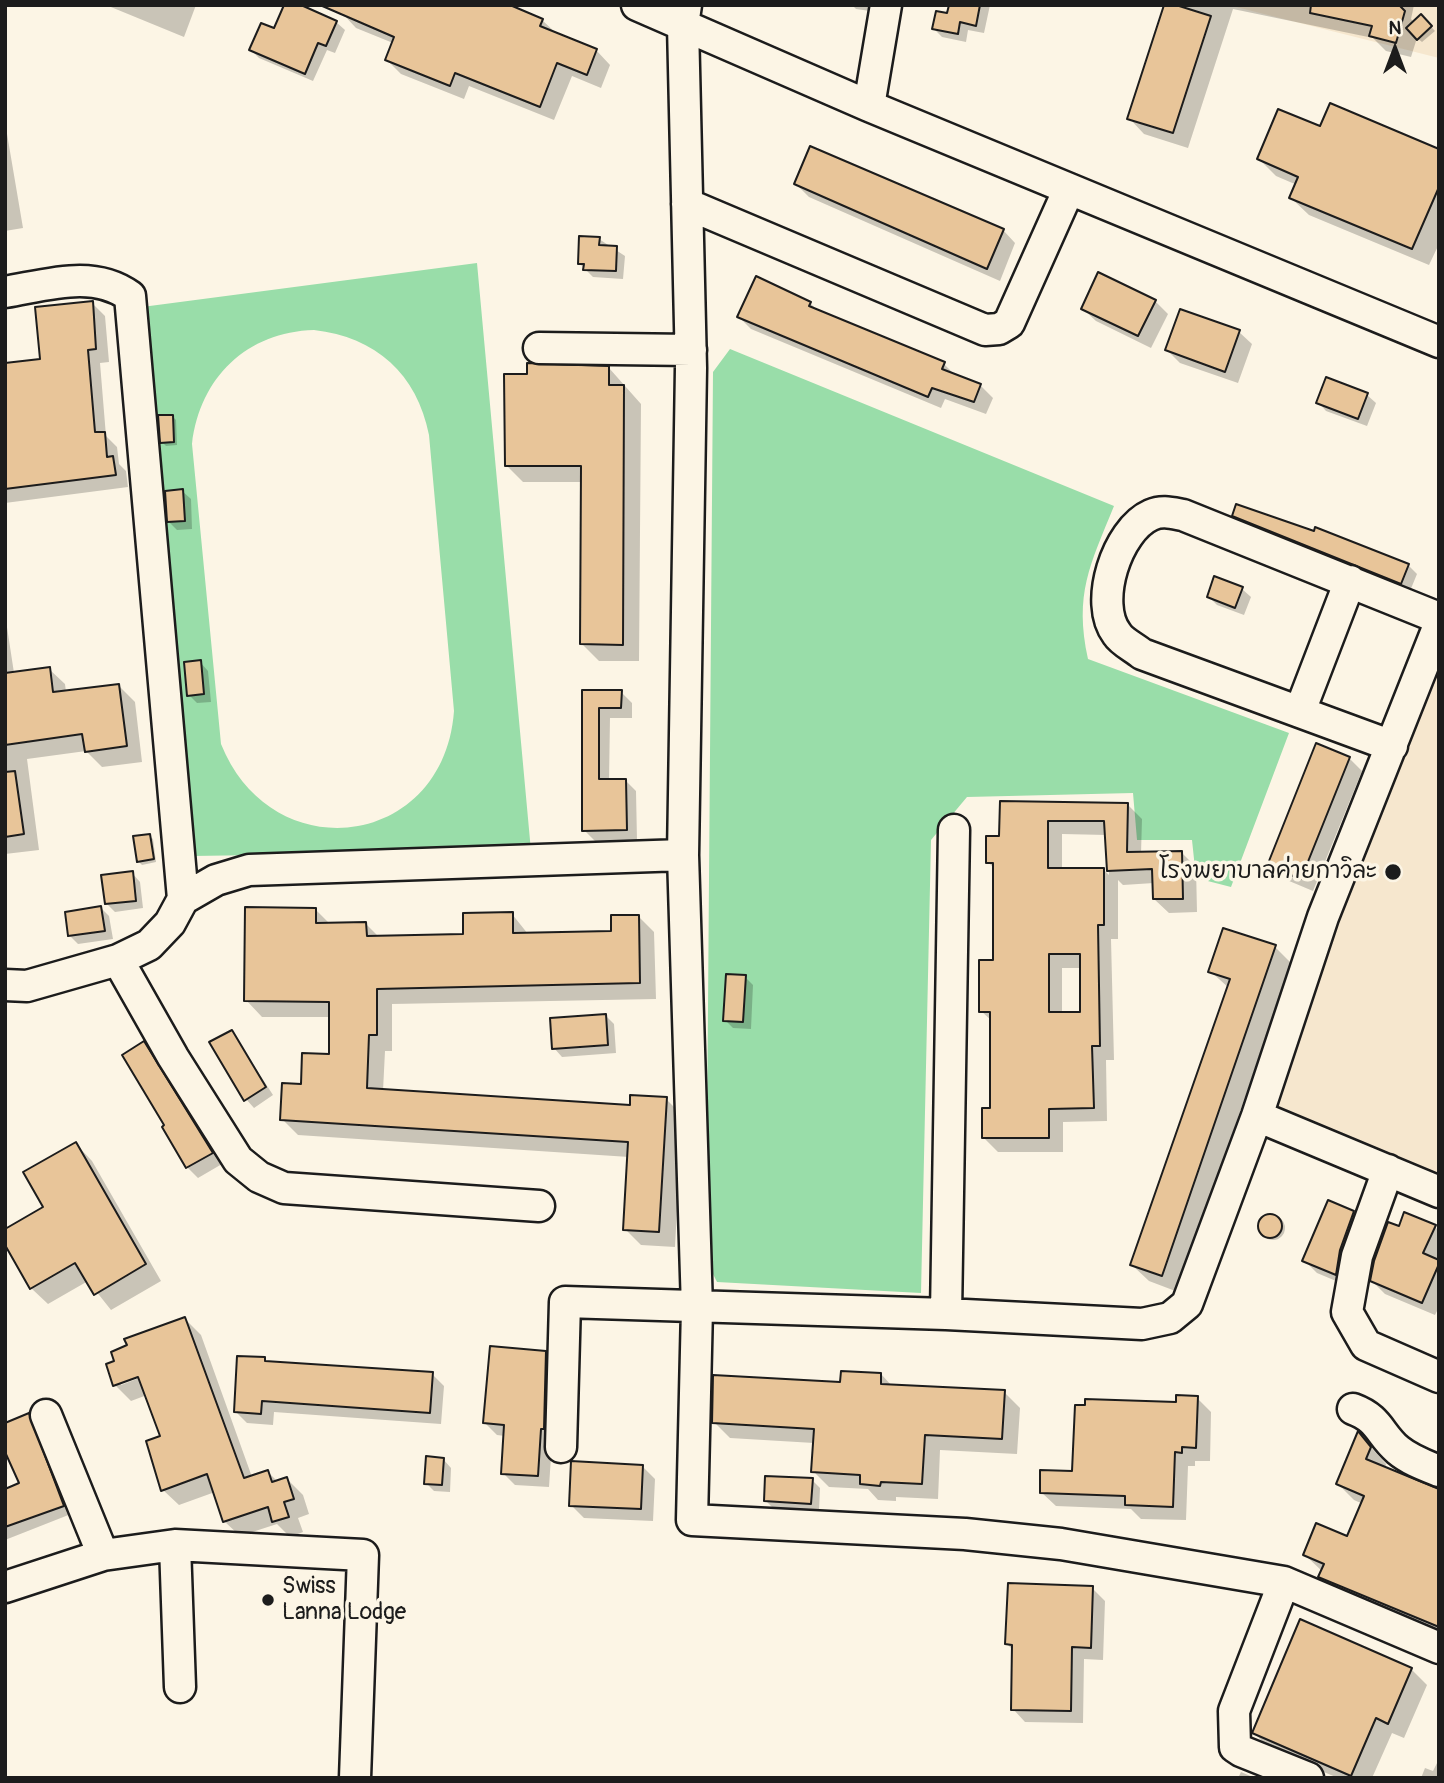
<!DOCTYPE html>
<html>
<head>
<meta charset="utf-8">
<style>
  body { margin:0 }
  #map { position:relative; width:1444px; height:1783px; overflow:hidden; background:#fcf5e5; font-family:Pangolin,sans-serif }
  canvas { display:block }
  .frame { position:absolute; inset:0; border:7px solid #1c1c1c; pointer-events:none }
  .north { position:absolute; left:1360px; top:14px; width:70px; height:70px; -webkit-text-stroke:5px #fcf5e5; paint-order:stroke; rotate:0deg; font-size:19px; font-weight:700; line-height:28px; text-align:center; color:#1c1c1c }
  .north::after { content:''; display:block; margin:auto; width:24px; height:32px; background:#1c1c1c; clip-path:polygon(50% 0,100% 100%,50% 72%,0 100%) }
</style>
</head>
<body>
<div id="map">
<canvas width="1444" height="1783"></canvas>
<div class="frame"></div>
<div class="north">N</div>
</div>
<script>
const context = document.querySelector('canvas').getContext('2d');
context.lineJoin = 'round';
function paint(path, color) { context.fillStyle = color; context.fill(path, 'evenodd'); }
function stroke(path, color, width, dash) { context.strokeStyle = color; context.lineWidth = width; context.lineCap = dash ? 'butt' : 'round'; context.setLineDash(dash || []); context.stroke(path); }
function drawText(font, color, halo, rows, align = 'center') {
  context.font = font + ' Pangolin,"Playpen Sans Thai",sans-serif'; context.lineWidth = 7; context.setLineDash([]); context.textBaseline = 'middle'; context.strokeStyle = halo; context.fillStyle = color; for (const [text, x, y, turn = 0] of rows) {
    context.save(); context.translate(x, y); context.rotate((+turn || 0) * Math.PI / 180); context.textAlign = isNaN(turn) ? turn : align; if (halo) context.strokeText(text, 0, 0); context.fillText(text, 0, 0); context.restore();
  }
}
paint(new Path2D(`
  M 1228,5 L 1439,5 L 1439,58 Z
  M 1439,628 L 1439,1191 L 1257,1116 Z`), '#f6e7ce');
paint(new Path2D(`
  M 477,263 L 531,851 L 192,856 L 142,307 ZM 314,330 C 376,337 417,374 429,435 L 454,711 C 444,849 272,871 221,744 L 192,444 C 200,377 247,332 314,330 Z
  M 730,349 L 1114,506 C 1090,565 1074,594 1088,659 L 1289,733 L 1231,887 L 1196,878 L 1192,840 L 1137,840 L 1133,793 L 967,797 L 931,840 L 921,1293 L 717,1282 L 706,1260 L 713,372 Z`), '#99dda9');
paint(new Path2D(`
  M 106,5 L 196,5 L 184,37 Z
  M 852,5 L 880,5 L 877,12 L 856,9 Z
  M 951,5 L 990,5 L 984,33 L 968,30 L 966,42 L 942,37 L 934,29 L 949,15 Z
  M 1165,5 L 1414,5 L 1411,19 L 1414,22 L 1421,16 L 1435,31 L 1422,42 L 1417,38 L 1411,57 L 1386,51 L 1373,38 L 1233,9 L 1188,148 L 1144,134 L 1129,118 Z
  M 342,13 L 542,20 L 557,34 L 596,50 L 610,65 L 601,88 L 572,76 L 554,120 L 469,86 L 464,99 L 401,74 L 387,60 L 393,43 L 356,28 Z
  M 336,22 L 345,30 L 335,53 L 327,50 L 313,81 L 259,58 L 251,50 L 275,31 Z
  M 5,122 L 23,228 L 5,231 Z
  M 1321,128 L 1439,151 L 1439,244 L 1429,265 L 1309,215 L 1291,198 L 1297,185 L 1276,176 L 1259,159 Z
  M 796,184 L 1003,230 L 1015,243 L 1000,281 L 809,197 Z
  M 599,239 L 625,256 L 623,279 L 593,277 L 579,263 Z
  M 1155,301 L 1168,314 L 1151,348 L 1096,321 L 1083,309 Z
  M 92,303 L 105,316 L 109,362 L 100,363 L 106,436 L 117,447 L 119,464 L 126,471 L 128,487 L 5,503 L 5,365 L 42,361 Z
  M 810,303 L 818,311 L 944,364 L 956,376 L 980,385 L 993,398 L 986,414 L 945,399 L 941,408 L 751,329 L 739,317 Z
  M 1239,332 L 1252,344 L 1238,383 L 1180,363 L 1167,350 Z
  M 609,368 L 641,404 L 639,661 L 599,661 L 582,644 L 583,482 L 523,482 L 506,465 Z
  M 1327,379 L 1367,395 L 1376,403 L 1367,426 L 1326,411 L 1318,402 Z
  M 172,416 L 176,420 L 177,445 L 166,446 L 162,442 Z
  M 182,491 L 191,499 L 192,529 L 177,530 L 169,522 Z
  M 1234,515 L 1315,533 L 1316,529 L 1409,566 L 1417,574 L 1410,591 L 1242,524 Z
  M 1215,579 L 1242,589 L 1251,597 L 1244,615 L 1217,605 L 1209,597 Z
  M 5,614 L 14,673 L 49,669 L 65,684 L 66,692 L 119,686 L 135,702 L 142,762 L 102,767 L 86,751 L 27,759 L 39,850 L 5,854 Z
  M 200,662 L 208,671 L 211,702 L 197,703 L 189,695 Z
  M 584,692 L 621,692 L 632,703 L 632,718 L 610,718 L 609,781 L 625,780 L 636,791 L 637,841 L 595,841 L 584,830 Z
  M 1349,758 L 1362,771 L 1313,891 L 1282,878 L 1269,865 Z
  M 1002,803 L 1128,805 L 1142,819 L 1141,854 L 1182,853 L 1196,867 L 1197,912 L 1169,913 L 1154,899 L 1154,883 L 1123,885 L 1118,880 L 1118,939 L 1111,939 L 1114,1060 L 1106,1060 L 1107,1121 L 1063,1122 L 1063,1152 L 998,1152 L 984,1138 L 992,1110 L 992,1021 L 981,1011 L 995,962 L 995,869 L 988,862 L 1000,838 ZM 1062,834 L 1107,835 L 1109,875 L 1103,869 L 1062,869 ZM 1062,968 L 1082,968 L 1082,1013 L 1062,1013 Z
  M 149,836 L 153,839 L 156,862 L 142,865 L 138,861 Z
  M 132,873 L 140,882 L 143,908 L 115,912 L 106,903 Z
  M 101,908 L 109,916 L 113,939 L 78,944 L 70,936 Z
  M 316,910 L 330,924 L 366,924 L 380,938 L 465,936 L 512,914 L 528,934 L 613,932 L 638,916 L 654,932 L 656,999 L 392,1004 L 392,1051 L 385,1051 L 383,1091 L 631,1107 L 666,1099 L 682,1115 L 675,1247 L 641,1245 L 625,1229 L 629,1157 L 298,1135 L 282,1119 L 302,1086 L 331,1056 L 331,1017 L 262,1017 L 246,1000 Z
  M 1275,947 L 1291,963 L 1178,1292 L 1149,1281 L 1132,1265 L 1229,988 L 1210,971 Z
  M 745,977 L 753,985 L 751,1029 L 733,1028 L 725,1020 Z
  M 606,1016 L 614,1024 L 616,1053 L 562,1057 L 554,1048 Z
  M 232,1032 L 273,1095 L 254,1108 L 246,1099 Z
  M 144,1044 L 154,1054 L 222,1164 L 198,1178 L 187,1167 L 167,1126 Z
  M 76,1144 L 92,1161 L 161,1281 L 111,1310 L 88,1281 L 48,1304 L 31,1288 L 46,1208 Z
  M 1329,1203 L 1353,1213 L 1366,1226 L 1348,1286 L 1317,1273 L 1304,1260 Z
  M1261 1228a12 12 0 1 1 24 0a12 12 0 1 1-24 0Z
  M 1435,1227 L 1439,1231 L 1439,1307 L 1435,1315 L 1385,1294 L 1372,1281 L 1400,1228 Z
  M 185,1319 L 201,1335 L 252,1477 L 268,1472 L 278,1482 L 287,1479 L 303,1495 L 309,1514 L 298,1518 L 303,1532 L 290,1537 L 277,1524 L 240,1536 L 224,1521 L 215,1492 L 179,1505 L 163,1490 L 162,1437 L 147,1395 L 131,1401 L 115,1385 ZM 146,1372 L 147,1375 L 121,1385 L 121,1381 Z
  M 545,1353 L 557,1365 L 549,1487 L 515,1485 L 503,1473 L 505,1436 L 497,1435 L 485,1423 Z
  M 264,1359 L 268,1362 L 432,1374 L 444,1386 L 441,1424 L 274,1412 L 273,1425 L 247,1423 L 235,1411 Z
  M 881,1374 L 892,1386 L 1004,1392 L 1020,1408 L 1017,1454 L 940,1450 L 938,1499 L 896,1497 L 896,1501 L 878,1500 L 868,1489 L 829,1487 L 813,1471 L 814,1443 L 730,1438 L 714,1422 Z
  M 1197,1398 L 1211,1412 L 1210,1461 L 1195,1461 L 1195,1466 L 1188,1466 L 1186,1520 L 1141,1519 L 1131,1509 L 1056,1506 L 1041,1492 L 1178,1404 Z
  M 28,1415 L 37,1423 L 71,1514 L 5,1540 L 5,1491 L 21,1484 Z
  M 1359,1434 L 1386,1464 L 1385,1469 L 1439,1491 L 1439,1635 L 1336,1593 L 1320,1577 L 1323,1572 L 1305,1555 L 1348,1538 L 1363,1504 L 1354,1500 L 1338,1484 Z
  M 443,1459 L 451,1468 L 450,1492 L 434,1491 L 426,1483 Z
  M 643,1467 L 655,1479 L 653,1521 L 584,1518 L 571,1505 Z
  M 812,1480 L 820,1488 L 819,1511 L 774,1509 L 766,1501 Z
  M 1092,1588 L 1105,1601 L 1103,1660 L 1084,1659 L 1083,1723 L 1025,1722 L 1013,1709 L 1014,1651 L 1007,1644 Z
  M 1411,1669 L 1427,1685 L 1404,1738 L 1392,1733 L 1372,1778 L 1338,1778 L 1270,1749 L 1254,1733 Z
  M 1439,1759 L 1439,1778 L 1421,1778 L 1425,1768 L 1433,1771 Z
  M 1241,1772 L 1255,1778 L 1238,1778 Z`), '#0003');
const building = new Path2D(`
  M 284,5 L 301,5 L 337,21 L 326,46 L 318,43 L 305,74 L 249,50 L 261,23 L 274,28 Z
  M 320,5 L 510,5 L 543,19 L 540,26 L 597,49 L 587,75 L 557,63 L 540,107 L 455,73 L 450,86 L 385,60 L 394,37 Z
  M 949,5 L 980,5 L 976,26 L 960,22 L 958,34 L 932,29 L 936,11 L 947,13 Z
  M 1164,5 L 1176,5 L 1211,16 L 1173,133 L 1127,119 Z
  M 1311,5 L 1399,5 L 1405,11 L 1396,43 L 1369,36 L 1372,26 L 1310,13 Z
  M 1421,14 L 1432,26 L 1417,40 L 1406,28 Z
  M 1330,103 L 1439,149 L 1439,187 L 1412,249 L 1289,198 L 1298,177 L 1257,159 L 1278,109 L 1320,126 Z
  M 810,146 L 1004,229 L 987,269 L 794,184 Z
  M 579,236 L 600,237 L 599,245 L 617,246 L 616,271 L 583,270 L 584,264 L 578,264 Z
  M 1098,272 L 1156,300 L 1138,336 L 1081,309 Z
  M 756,276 L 811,302 L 809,306 L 945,362 L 942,369 L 981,384 L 974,402 L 932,388 L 928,397 L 737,317 Z
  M 93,301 L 96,349 L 88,350 L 95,432 L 105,432 L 107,457 L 113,456 L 116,475 L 5,489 L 5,363 L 40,359 L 35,307 Z
  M 1180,309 L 1240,330 L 1225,372 L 1165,350 Z
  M 527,363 L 609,366 L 609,385 L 624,385 L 623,645 L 580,644 L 581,466 L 505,466 L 504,374 L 527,374 Z
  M 1326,377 L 1368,393 L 1358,419 L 1316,403 Z
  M 158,415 L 173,415 L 174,442 L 160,443 Z
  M 183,489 L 185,521 L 167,522 L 165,491 Z
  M 1236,504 L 1314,531 L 1315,527 L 1409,564 L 1401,584 L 1232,516 Z
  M 1214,576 L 1243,587 L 1235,608 L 1207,597 Z
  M 201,660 L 204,694 L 187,696 L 184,662 Z
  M 50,667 L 53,692 L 119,684 L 127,746 L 85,752 L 82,734 L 5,745 L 5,673 Z
  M 582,690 L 622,690 L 621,708 L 599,708 L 599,779 L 626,779 L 627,830 L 582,831 Z
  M 1316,743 L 1350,757 L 1301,879 L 1267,866 Z
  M 15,771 L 24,834 L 5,837 L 5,772 Z
  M 1000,801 L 1128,803 L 1127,852 L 1182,851 L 1183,899 L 1153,899 L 1152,869 L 1107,871 L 1104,821 L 1048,821 L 1048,868 L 1104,868 L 1104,925 L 1098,925 L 1100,1046 L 1092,1046 L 1094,1108 L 1049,1109 L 1049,1138 L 982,1138 L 982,1108 L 990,1108 L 990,1012 L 979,1012 L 979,960 L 993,960 L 993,863 L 986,863 L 986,836 L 999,836 ZM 1049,954 L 1080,954 L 1080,1012 L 1049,1012 Z
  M 150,834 L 154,859 L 137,862 L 133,836 Z
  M 133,871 L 136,901 L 105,904 L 101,875 Z
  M 101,906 L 105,931 L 68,936 L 65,912 Z
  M 245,907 L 316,908 L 316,923 L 366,922 L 367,936 L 463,934 L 463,913 L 513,912 L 513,933 L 611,931 L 611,915 L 639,915 L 640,983 L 377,989 L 377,1035 L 369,1035 L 367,1088 L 630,1105 L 630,1095 L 667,1097 L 659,1232 L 623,1230 L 628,1142 L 280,1120 L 282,1083 L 301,1084 L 302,1053 L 329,1054 L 329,1002 L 244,1001 Z
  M 1223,928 L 1276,945 L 1162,1276 L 1130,1265 L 1230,979 L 1208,972 Z
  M 726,974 L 746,975 L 743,1022 L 723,1021 Z
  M 606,1014 L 608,1045 L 552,1049 L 550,1018 Z
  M 232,1030 L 266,1087 L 244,1101 L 209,1042 Z
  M 144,1041 L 213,1153 L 186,1168 L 162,1127 L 164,1125 L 122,1055 Z
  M 76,1142 L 146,1264 L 94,1295 L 75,1263 L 30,1289 L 5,1245 L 5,1229 L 43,1207 L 23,1172 Z
  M 1328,1200 L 1354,1211 L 1340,1250 L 1336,1275 L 1302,1261 Z
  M 1404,1212 L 1436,1225 L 1423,1253 L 1439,1260 L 1439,1264 L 1422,1303 L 1370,1281 L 1374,1261 L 1388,1222 L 1399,1226 Z
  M1258 1226a12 12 0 1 1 24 0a12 12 0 1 1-24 0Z
  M 185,1317 L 244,1478 L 268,1470 L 272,1482 L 287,1477 L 294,1499 L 284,1502 L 289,1517 L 272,1522 L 268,1507 L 223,1522 L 207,1474 L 161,1491 L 146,1441 L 160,1436 L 138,1377 L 113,1386 L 106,1364 L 114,1361 L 111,1352 L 127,1345 L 124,1339 Z
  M 490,1346 L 546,1351 L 544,1429 L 541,1429 L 538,1476 L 501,1474 L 504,1425 L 483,1423 Z
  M 237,1356 L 265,1357 L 265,1361 L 433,1372 L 430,1413 L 262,1401 L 261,1414 L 234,1412 Z
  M 841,1371 L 881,1373 L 881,1384 L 1005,1390 L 1002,1439 L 925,1435 L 922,1484 L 881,1482 L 880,1486 L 860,1484 L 860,1475 L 811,1472 L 814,1429 L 712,1423 L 713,1375 L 840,1382 Z
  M 1176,1395 L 1198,1396 L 1196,1448 L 1182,1447 L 1182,1453 L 1175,1452 L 1173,1507 L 1125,1505 L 1125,1496 L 1040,1493 L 1040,1470 L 1072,1471 L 1075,1405 L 1085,1405 L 1085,1399 L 1176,1402 Z
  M 29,1413 L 64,1506 L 5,1527 L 5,1489 L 19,1483 L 5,1452 L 5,1423 Z
  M 1358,1431 L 1371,1447 L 1366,1459 L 1439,1489 L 1439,1627 L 1318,1577 L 1324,1564 L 1303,1555 L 1316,1523 L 1347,1536 L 1364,1496 L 1336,1484 Z
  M 426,1456 L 444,1458 L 442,1485 L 424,1484 Z
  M 571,1461 L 643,1465 L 641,1509 L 569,1506 Z
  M 765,1476 L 813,1478 L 811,1504 L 764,1501 Z
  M 1008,1583 L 1093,1586 L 1091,1648 L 1072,1647 L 1071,1711 L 1011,1710 L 1012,1645 L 1005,1644 Z
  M 1300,1619 L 1412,1668 L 1388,1724 L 1376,1718 L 1351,1776 L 1252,1733 Z`);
paint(building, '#e8c599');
stroke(building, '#1c1c1c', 2);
const minor = new Path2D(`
  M 637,5 L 869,106 L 1439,342
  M 686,5 L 683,25 L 691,368 L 683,855 L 697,1308 L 692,1520 L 965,1534 L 1061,1544 L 1284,1582 L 1439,1648
  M 869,106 L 886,5
  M 687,204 L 985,330 L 999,329 L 1009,323 L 1069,189
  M 5,292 C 47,285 93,269 130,296 L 183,899
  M 539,348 L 691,350
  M 1300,711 L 1350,581
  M 1392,746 L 1142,654 C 1135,648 1122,642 1117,634 C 1093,603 1117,530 1151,515 C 1162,510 1172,513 1183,515 L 1439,618
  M 118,960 L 149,945 L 170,923 L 183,899 L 216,880 L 249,870 L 683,855
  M 5,985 L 27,986 L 118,960 L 173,1057 L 238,1160 L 259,1177 L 284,1188 L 539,1206
  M 1257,1116 L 1439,1192
  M 1388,1170 L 1357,1256 L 1347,1312 L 1366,1345 L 1439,1377
  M 946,1314 L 954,830
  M 1353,1409 C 1380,1419 1379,1434 1398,1450 C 1410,1460 1424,1465 1439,1471
  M 46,1415 L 103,1555
  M 561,1447 L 565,1302 L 946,1314 L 1142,1324 L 1170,1318 L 1187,1304 L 1257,1116 L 1323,917 L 1439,625
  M 175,1545 L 180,1687
  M 1284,1582 L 1234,1711 L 1235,1747 L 1241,1751 L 1308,1778
  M 5,1587 L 103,1555 L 175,1545 L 363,1555 L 355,1778`);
stroke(minor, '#1c1c1c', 35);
stroke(minor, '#fcf5e5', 30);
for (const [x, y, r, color] of [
  [1393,872,9,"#1c1c1c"],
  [268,1600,7,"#1c1c1c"]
]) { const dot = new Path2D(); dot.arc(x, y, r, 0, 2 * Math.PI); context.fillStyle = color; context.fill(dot); stroke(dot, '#fcf5e5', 2.5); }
drawText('23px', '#1c1c1c', '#fcf5e5', [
  ["โรงพยาบาลค่ายกาวิละ",1377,872],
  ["Swiss",282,1587,"left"],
  ["Lanna Lodge",282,1613,"left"]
], 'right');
</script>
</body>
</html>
